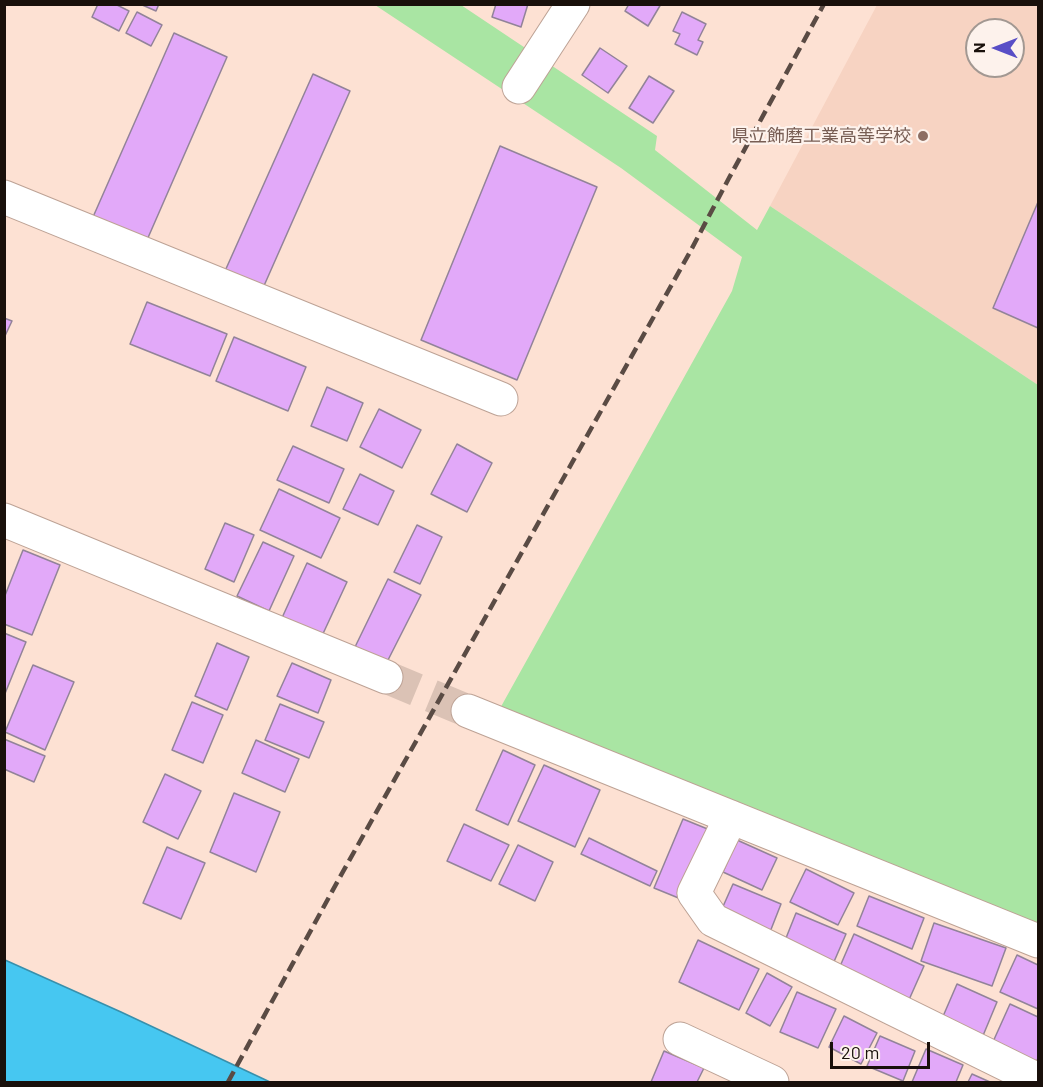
<!DOCTYPE html>
<html>
<head>
<meta charset="utf-8">
<style>
  body { margin:0 }
  #map { position:relative; width:1043px; height:1087px; overflow:hidden; background:#fde1d3; font-family:Barlow,sans-serif }
  canvas { display:block }
  .frame { position:absolute; inset:0; border:6px solid #19100b; pointer-events:none }
  .north { position:absolute; left:965px; top:18px; width:60px; height:60px; box-sizing:border-box; background:#fdf2ec; border:2px solid #a29892; border-radius:50%; rotate:270deg; font-size:16px; font-weight:700; line-height:24px; text-align:center; color:#19100b }
  .north::after { content:''; display:block; margin:auto; width:21px; height:27px; background:#594ec6; clip-path:polygon(50% 0,100% 100%,50% 72%,0 100%) }
  .scale { position:absolute; left:830px; top:1042px; width:100px; height:27px; box-sizing:border-box; border:3px solid #19100b; border-top:0; padding-left:8px; font-size:18px; line-height:21px; white-space:nowrap; color:#19100b; -webkit-text-stroke:4px #fdf2ec; paint-order:stroke }
</style>
</head>
<body>
<div id="map">
<canvas width="1043" height="1087"></canvas>
<div class="frame"></div>
<div class="north">N</div>
<div class="scale">20 m</div>
</div>
<script>
const context = document.querySelector('canvas').getContext('2d');
context.lineJoin = 'round';
function paint(path, color) { context.fillStyle = color; context.fill(path, 'evenodd'); }
function stroke(path, color, width, dash) { context.strokeStyle = color; context.lineWidth = width; context.lineCap = dash ? 'butt' : 'round'; context.setLineDash(dash || []); context.stroke(path); }
function drawText(font, color, halo, rows, align = 'center') {
  context.font = font + ' Barlow,"Noto Sans JP",sans-serif'; context.lineWidth = 4.5; context.setLineDash([]); context.textBaseline = 'middle'; context.strokeStyle = halo; context.fillStyle = color; for (const [text, x, y, turn = 0] of rows) {
    context.save(); context.translate(x, y); context.rotate((+turn || 0) * Math.PI / 180); context.textAlign = isNaN(turn) ? turn : align; if (halo) context.strokeText(text, 0, 0); context.fillText(text, 0, 0); context.restore();
  }
}
paint(new Path2D(`
  M 877,5 L 1038,5 L 1038,385 L 770,206 ZM 977,30 L 1013,30 L 1013,66 L 977,66 Z`), '#f7d3c2');
paint(new Path2D(`
  M 375,5 L 461,5 L 657,136 L 655,150 L 757,230 L 770,206 L 1038,385 L 1038,929 L 498,712 L 732,291 L 742,257 L 621,168 Z`), '#a9e5a3');
const water = new Path2D(`
  M 5,960 L 121,1012 L 270,1082 L 5,1082 Z`);
paint(water, '#46c7f1');
stroke(water, '#3890ac', 1.5);
const building = new Path2D(`
  M 98,4 L 115,4 L 129,11 L 119,31 L 92,17 Z
  M 140,4 L 159,4 L 156,11 Z
  M 496,4 L 528,4 L 521,27 L 492,17 Z
  M 629,4 L 661,4 L 648,26 L 625,11 Z
  M 137,12 L 162,25 L 151,46 L 126,33 Z
  M 682,12 L 706,24 L 698,40 L 703,42 L 697,55 L 675,44 L 680,34 L 673,31 Z
  M 174,33 L 227,57 L 147,240 L 93,217 Z
  M 600,48 L 627,66 L 608,93 L 582,75 Z
  M 313,74 L 350,91 L 263,288 L 225,271 Z
  M 649,76 L 674,91 L 653,123 L 629,108 Z
  M 500,146 L 597,187 L 517,380 L 421,340 Z
  M 1038,202 L 1038,328 L 993,308 Z
  M 147,302 L 227,334 L 210,376 L 130,344 Z
  M 4,318 L 12,321 L 4,338 Z
  M 234,337 L 306,367 L 288,411 L 216,381 Z
  M 327,387 L 363,403 L 347,441 L 311,426 Z
  M 379,409 L 421,430 L 402,468 L 360,447 Z
  M 457,444 L 492,463 L 467,512 L 431,494 Z
  M 293,446 L 344,469 L 329,503 L 277,480 Z
  M 360,474 L 394,491 L 378,525 L 343,509 Z
  M 279,489 L 340,518 L 321,558 L 260,530 Z
  M 225,523 L 254,535 L 234,582 L 205,569 Z
  M 417,525 L 442,537 L 420,584 L 394,572 Z
  M 263,542 L 294,556 L 269,611 L 237,596 Z
  M 23,550 L 60,565 L 32,635 L 4,624 L 4,598 Z
  M 307,563 L 347,582 L 321,638 L 281,620 Z
  M 388,579 L 421,595 L 387,662 L 355,647 Z
  M 4,633 L 26,642 L 4,696 Z
  M 217,643 L 249,657 L 227,710 L 195,696 Z
  M 292,663 L 331,680 L 318,713 L 277,696 Z
  M 33,665 L 74,682 L 45,750 L 5,732 Z
  M 192,702 L 223,715 L 203,763 L 172,750 Z
  M 280,704 L 324,722 L 309,758 L 265,740 Z
  M 4,739 L 45,756 L 34,782 L 4,769 Z
  M 256,740 L 299,759 L 285,792 L 242,773 Z
  M 503,750 L 535,765 L 508,825 L 476,810 Z
  M 544,765 L 600,790 L 575,847 L 518,821 Z
  M 165,774 L 201,791 L 178,839 L 143,822 Z
  M 234,793 L 280,812 L 256,872 L 210,852 Z
  M 683,819 L 710,830 L 681,899 L 654,888 Z
  M 464,824 L 509,845 L 491,881 L 447,861 Z
  M 589,838 L 657,871 L 650,886 L 581,854 Z
  M 737,840 L 777,858 L 762,890 L 723,872 Z
  M 518,845 L 553,862 L 535,901 L 499,884 Z
  M 167,847 L 205,863 L 181,919 L 143,903 Z
  M 806,869 L 854,893 L 838,925 L 790,902 Z
  M 733,884 L 781,904 L 770,932 L 721,911 Z
  M 869,896 L 924,918 L 912,949 L 857,926 Z
  M 796,913 L 846,934 L 833,964 L 784,943 Z
  M 934,923 L 1006,948 L 992,986 L 921,961 Z
  M 854,934 L 924,966 L 908,1002 L 838,971 Z
  M 698,940 L 759,969 L 739,1010 L 679,982 Z
  M 1017,955 L 1038,965 L 1038,1009 L 1000,992 Z
  M 767,973 L 792,987 L 770,1026 L 746,1013 Z
  M 957,984 L 997,1002 L 982,1038 L 941,1021 Z
  M 797,992 L 836,1009 L 818,1048 L 780,1032 Z
  M 1010,1004 L 1038,1017 L 1038,1058 L 1036,1063 L 992,1044 Z
  M 844,1016 L 877,1033 L 861,1064 L 829,1047 Z
  M 880,1036 L 915,1051 L 903,1081 L 867,1066 Z
  M 926,1049 L 963,1065 L 956,1082 L 912,1082 Z
  M 664,1051 L 704,1068 L 697,1082 L 651,1082 Z
  M 972,1074 L 990,1082 L 968,1082 Z`);
paint(building, '#e2a9f9');
stroke(building, '#928399', 1.5);
stroke(new Path2D(`
  M 386,677 L 468,711`), '#dbc2b5', 33, [33, 16]);
const minor = new Path2D(`
  M 519,87 L 573,4
  M 4,197 L 501,399
  M 4,520 L 386,677
  M 468,711 L 1038,941
  M 731,817 L 694,893 L 713,920 L 1038,1080
  M 680,1039 L 772,1082`);
stroke(minor, '#bda295', 35);
stroke(minor, '#fff', 33);
stroke(new Path2D(`
  M 228,1082 L 340,877 L 690,252 L 729,178 L 824,4`), '#5a4b44', 4.5, [12, 6]);
for (const [x, y, r, color] of [
  [923,136,6,"#8d6e63"]
]) { const dot = new Path2D(); dot.arc(x, y, r, 0, 2 * Math.PI); context.fillStyle = color; context.fill(dot); stroke(dot, '#fdf2ec', 2); }
drawText('18px', '#785e54', '#fdf2ec', [
  ["県立飾磨工業高等学校",911,136]
], 'right');
</script>
</body>
</html>
